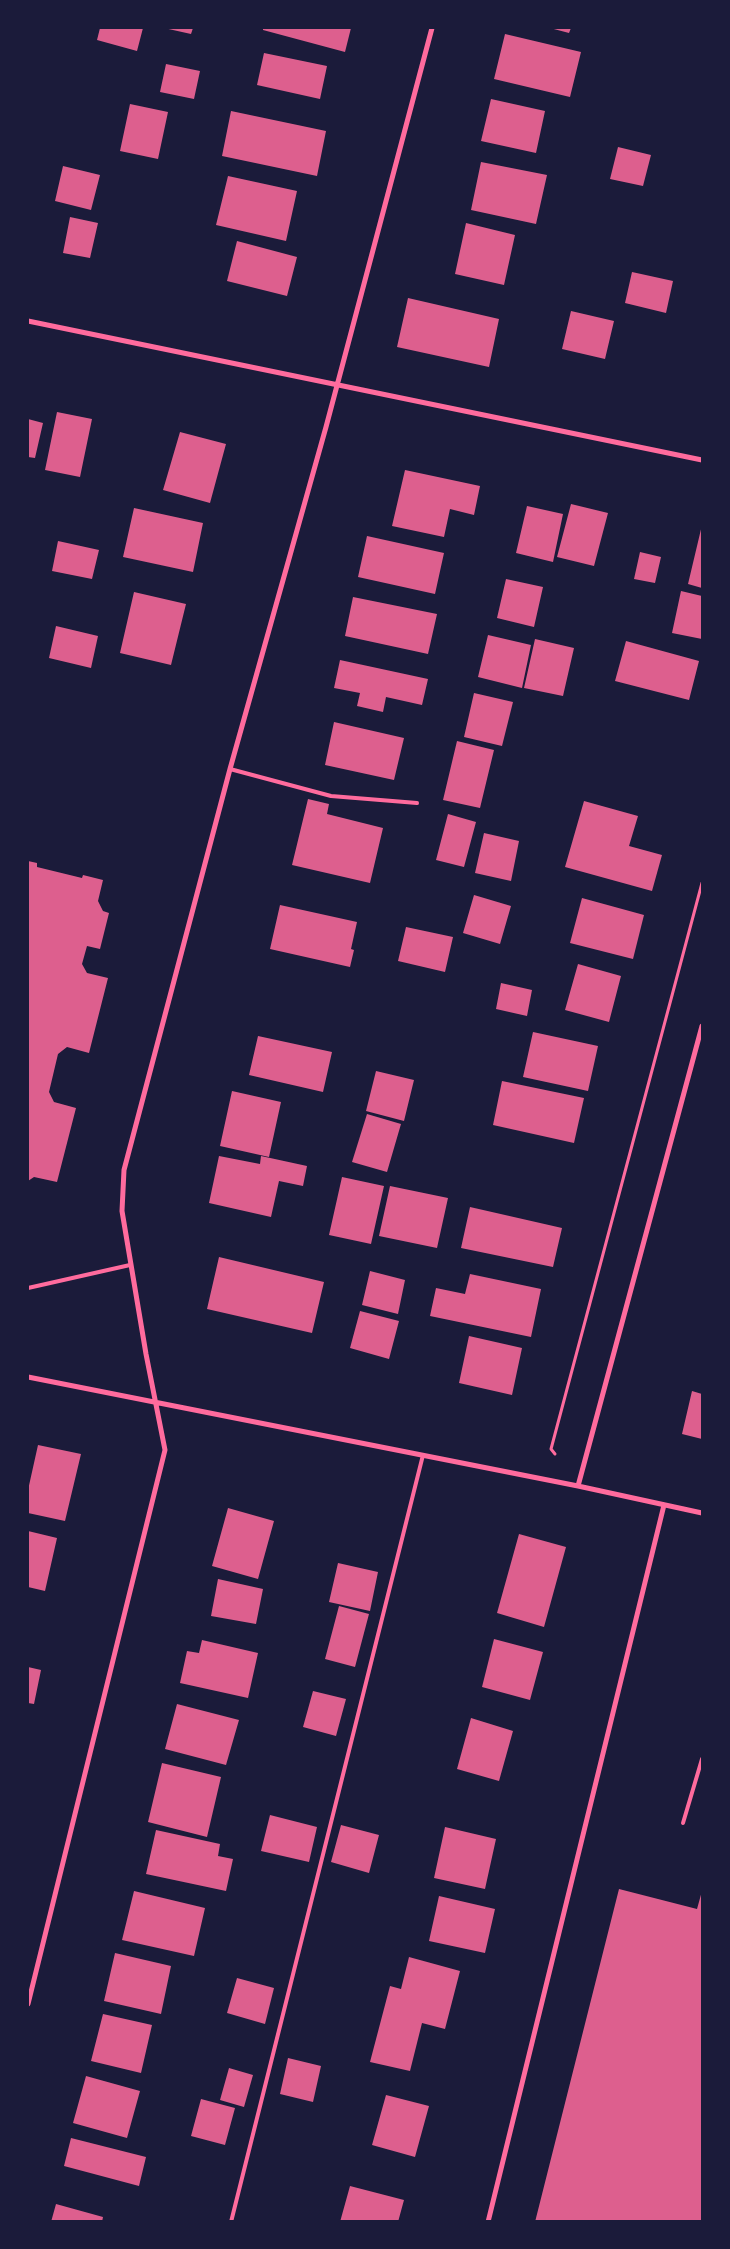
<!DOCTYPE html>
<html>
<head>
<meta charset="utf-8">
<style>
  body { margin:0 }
  #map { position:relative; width:730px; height:2249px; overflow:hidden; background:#1b1b3a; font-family:Inter,sans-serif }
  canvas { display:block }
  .frame { position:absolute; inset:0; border:29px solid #1b1b3a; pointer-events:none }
</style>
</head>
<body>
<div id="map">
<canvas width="730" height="2249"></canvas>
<div class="frame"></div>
</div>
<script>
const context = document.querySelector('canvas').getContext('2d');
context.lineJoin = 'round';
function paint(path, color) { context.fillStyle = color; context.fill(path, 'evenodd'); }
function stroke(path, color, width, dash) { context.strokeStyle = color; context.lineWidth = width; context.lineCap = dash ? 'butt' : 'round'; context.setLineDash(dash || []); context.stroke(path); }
paint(new Path2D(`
  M 100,28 L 143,28 L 137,51 L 97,40 Z
  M 164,28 L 193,28 L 191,34 Z
  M 263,28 L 351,28 L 345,52 L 263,30 Z
  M 550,28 L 571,28 L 569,33 Z
  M 505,34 L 581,52 L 570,97 L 494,79 Z
  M 264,53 L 327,66 L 320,99 L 257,85 Z
  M 166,64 L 200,71 L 194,99 L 160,92 Z
  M 491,99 L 545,111 L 536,153 L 481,141 Z
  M 130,104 L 168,112 L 158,159 L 120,151 Z
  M 231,111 L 326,131 L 317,176 L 222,156 Z
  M 618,147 L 651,155 L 643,186 L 610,179 Z
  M 481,162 L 547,175 L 536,224 L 471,210 Z
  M 63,166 L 100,175 L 91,210 L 55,201 Z
  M 228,176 L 297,191 L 286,241 L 216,225 Z
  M 70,217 L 98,223 L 90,258 L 63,253 Z
  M 466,223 L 515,235 L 504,285 L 455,274 Z
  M 237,241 L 297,257 L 287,296 L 227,281 Z
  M 632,272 L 673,281 L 666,313 L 625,303 Z
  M 408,298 L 499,319 L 489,367 L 397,347 Z
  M 571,311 L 614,321 L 605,359 L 562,349 Z
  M 57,412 L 92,419 L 80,477 L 45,470 Z
  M 28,419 L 43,423 L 35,458 L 28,457 Z
  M 180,432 L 226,444 L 210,503 L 163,490 Z
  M 405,470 L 480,486 L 474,515 L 450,509 L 444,537 L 392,526 Z
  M 571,504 L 608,513 L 594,566 L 557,557 Z
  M 527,506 L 563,514 L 553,562 L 516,553 Z
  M 134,508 L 203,523 L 193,572 L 123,557 Z
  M 702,525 L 702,588 L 688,584 Z
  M 367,536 L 444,553 L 435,594 L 358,577 Z
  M 58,541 L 99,550 L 92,579 L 52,571 Z
  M 640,552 L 661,557 L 655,583 L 634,579 Z
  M 506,579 L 543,587 L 534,627 L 497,618 Z
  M 681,591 L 702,596 L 702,639 L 672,633 Z
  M 134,592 L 186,604 L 171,665 L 120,653 Z
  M 353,597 L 437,614 L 428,654 L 345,636 Z
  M 56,626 L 98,636 L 91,668 L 49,658 Z
  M 488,635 L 531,645 L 522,688 L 478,677 Z
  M 535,639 L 574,648 L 563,696 L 524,688 Z
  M 626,641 L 699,661 L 689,700 L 615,681 Z
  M 340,660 L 428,679 L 422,705 L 386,697 L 383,712 L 357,706 L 360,693 L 334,688 Z
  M 474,693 L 513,702 L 502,746 L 464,737 Z
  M 334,722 L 404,738 L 394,780 L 325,765 Z
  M 457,741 L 494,750 L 480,808 L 443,800 Z
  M 308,799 L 329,804 L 327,814 L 383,828 L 370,883 L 292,865 Z
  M 584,801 L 638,816 L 629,846 L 662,855 L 652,891 L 565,867 Z
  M 448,814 L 476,822 L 464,867 L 436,860 Z
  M 484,833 L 519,841 L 511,881 L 475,873 Z
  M 28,861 L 37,863 L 37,867 L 82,878 L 83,875 L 103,880 L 98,901 L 103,911 L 109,913 L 100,949 L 87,946 L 82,964 L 87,973 L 108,978 L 89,1053 L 67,1047 L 58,1054 L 49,1092 L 54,1102 L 76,1108 L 57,1182 L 34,1177 L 28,1181 Z
  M 474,895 L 511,906 L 500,944 L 463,933 Z
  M 582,898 L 644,915 L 633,959 L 570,943 Z
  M 280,905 L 357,922 L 351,949 L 354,950 L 350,967 L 270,949 Z
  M 406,927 L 453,937 L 445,972 L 398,961 Z
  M 578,964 L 621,976 L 609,1022 L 565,1010 Z
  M 501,983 L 532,990 L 527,1016 L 496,1009 Z
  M 533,1032 L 598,1046 L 588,1091 L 523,1077 Z
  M 258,1036 L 332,1052 L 323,1092 L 249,1075 Z
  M 376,1071 L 414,1080 L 404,1121 L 366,1111 Z
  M 502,1081 L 584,1098 L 574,1143 L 493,1125 Z
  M 232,1091 L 281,1102 L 269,1157 L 220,1146 Z
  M 367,1114 L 401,1124 L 387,1172 L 352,1162 Z
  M 219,1156 L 260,1164 L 261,1156 L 307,1166 L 303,1186 L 279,1181 L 271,1217 L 209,1203 Z
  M 342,1177 L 384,1186 L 371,1244 L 329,1235 Z
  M 390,1186 L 448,1198 L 437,1248 L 379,1236 Z
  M 470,1207 L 562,1228 L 553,1267 L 461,1248 Z
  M 219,1257 L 324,1282 L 312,1333 L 207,1309 Z
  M 370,1271 L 405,1280 L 398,1314 L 362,1305 Z
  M 470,1274 L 541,1289 L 531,1337 L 430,1316 L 436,1288 L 465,1294 Z
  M 360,1311 L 399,1321 L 389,1359 L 350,1348 Z
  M 469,1336 L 522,1348 L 512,1395 L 459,1383 Z
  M 692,1391 L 702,1394 L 702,1439 L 682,1434 Z
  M 38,1445 L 81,1454 L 65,1521 L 28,1513 L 28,1490 Z
  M 228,1508 L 274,1521 L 258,1579 L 212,1566 Z
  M 28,1531 L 57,1538 L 45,1591 L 28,1587 Z
  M 519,1534 L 566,1547 L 544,1627 L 497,1613 Z
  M 338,1563 L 378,1572 L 370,1611 L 329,1602 Z
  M 218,1579 L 263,1589 L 256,1624 L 211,1616 Z
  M 339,1606 L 369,1614 L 355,1667 L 325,1659 Z
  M 494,1639 L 543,1652 L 530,1700 L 482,1687 Z
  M 202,1640 L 258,1653 L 248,1698 L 180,1683 L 187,1651 L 199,1653 Z
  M 28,1667 L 41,1670 L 34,1704 L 28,1703 Z
  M 313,1691 L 346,1699 L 336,1736 L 303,1727 Z
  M 177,1704 L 239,1720 L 226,1765 L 165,1749 Z
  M 471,1718 L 513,1731 L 499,1781 L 457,1769 Z
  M 162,1763 L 221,1777 L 207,1837 L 148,1822 Z
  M 270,1815 L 317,1827 L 309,1862 L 261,1851 Z
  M 341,1825 L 379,1835 L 369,1873 L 331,1862 Z
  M 445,1827 L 496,1839 L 485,1889 L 434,1878 Z
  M 156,1830 L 220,1844 L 218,1856 L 233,1859 L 226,1891 L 146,1874 Z
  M 619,1889 L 697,1909 L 702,1891 L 702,2222 L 535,2222 Z
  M 134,1891 L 205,1908 L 194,1956 L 122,1940 Z
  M 439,1896 L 495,1909 L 485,1953 L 429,1941 Z
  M 115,1953 L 171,1966 L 161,2014 L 104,2001 Z
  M 409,1957 L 460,1971 L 445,2029 L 422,2023 L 410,2071 L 370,2062 L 390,1986 L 401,1989 Z
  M 237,1978 L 274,1988 L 265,2024 L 227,2013 Z
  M 103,2014 L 152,2025 L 141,2073 L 91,2061 Z
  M 288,2058 L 321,2066 L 313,2102 L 280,2094 Z
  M 229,2068 L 253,2075 L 244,2107 L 220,2100 Z
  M 86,2076 L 140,2091 L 127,2138 L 73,2123 Z
  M 386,2095 L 429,2106 L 415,2157 L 372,2145 Z
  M 201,2099 L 235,2108 L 225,2145 L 191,2136 Z
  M 71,2138 L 146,2157 L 139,2186 L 64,2166 Z
  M 350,2186 L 404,2200 L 398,2222 L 340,2222 Z
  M 56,2204 L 103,2217 L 102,2222 L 51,2222 Z`), '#dd5f8e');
stroke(new Path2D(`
  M 555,1454 L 551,1449 L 702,883`), '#ff6b9d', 3);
stroke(new Path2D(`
  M 230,769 L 331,796 L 417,803
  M 28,1288 L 130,1265
  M 683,1823 L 702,1759
  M 231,2222 L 423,1455`), '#ff6b9d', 4);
stroke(new Path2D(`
  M 28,321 L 702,460
  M 28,1377 L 578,1486 L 702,1513
  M 578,1486 L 702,1026
  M 28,2004 L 165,1450 L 146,1354 L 122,1211 L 124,1170 L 230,769 L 326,427 L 432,28
  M 488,2222 L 664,1505`), '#ff6b9d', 5);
</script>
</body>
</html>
